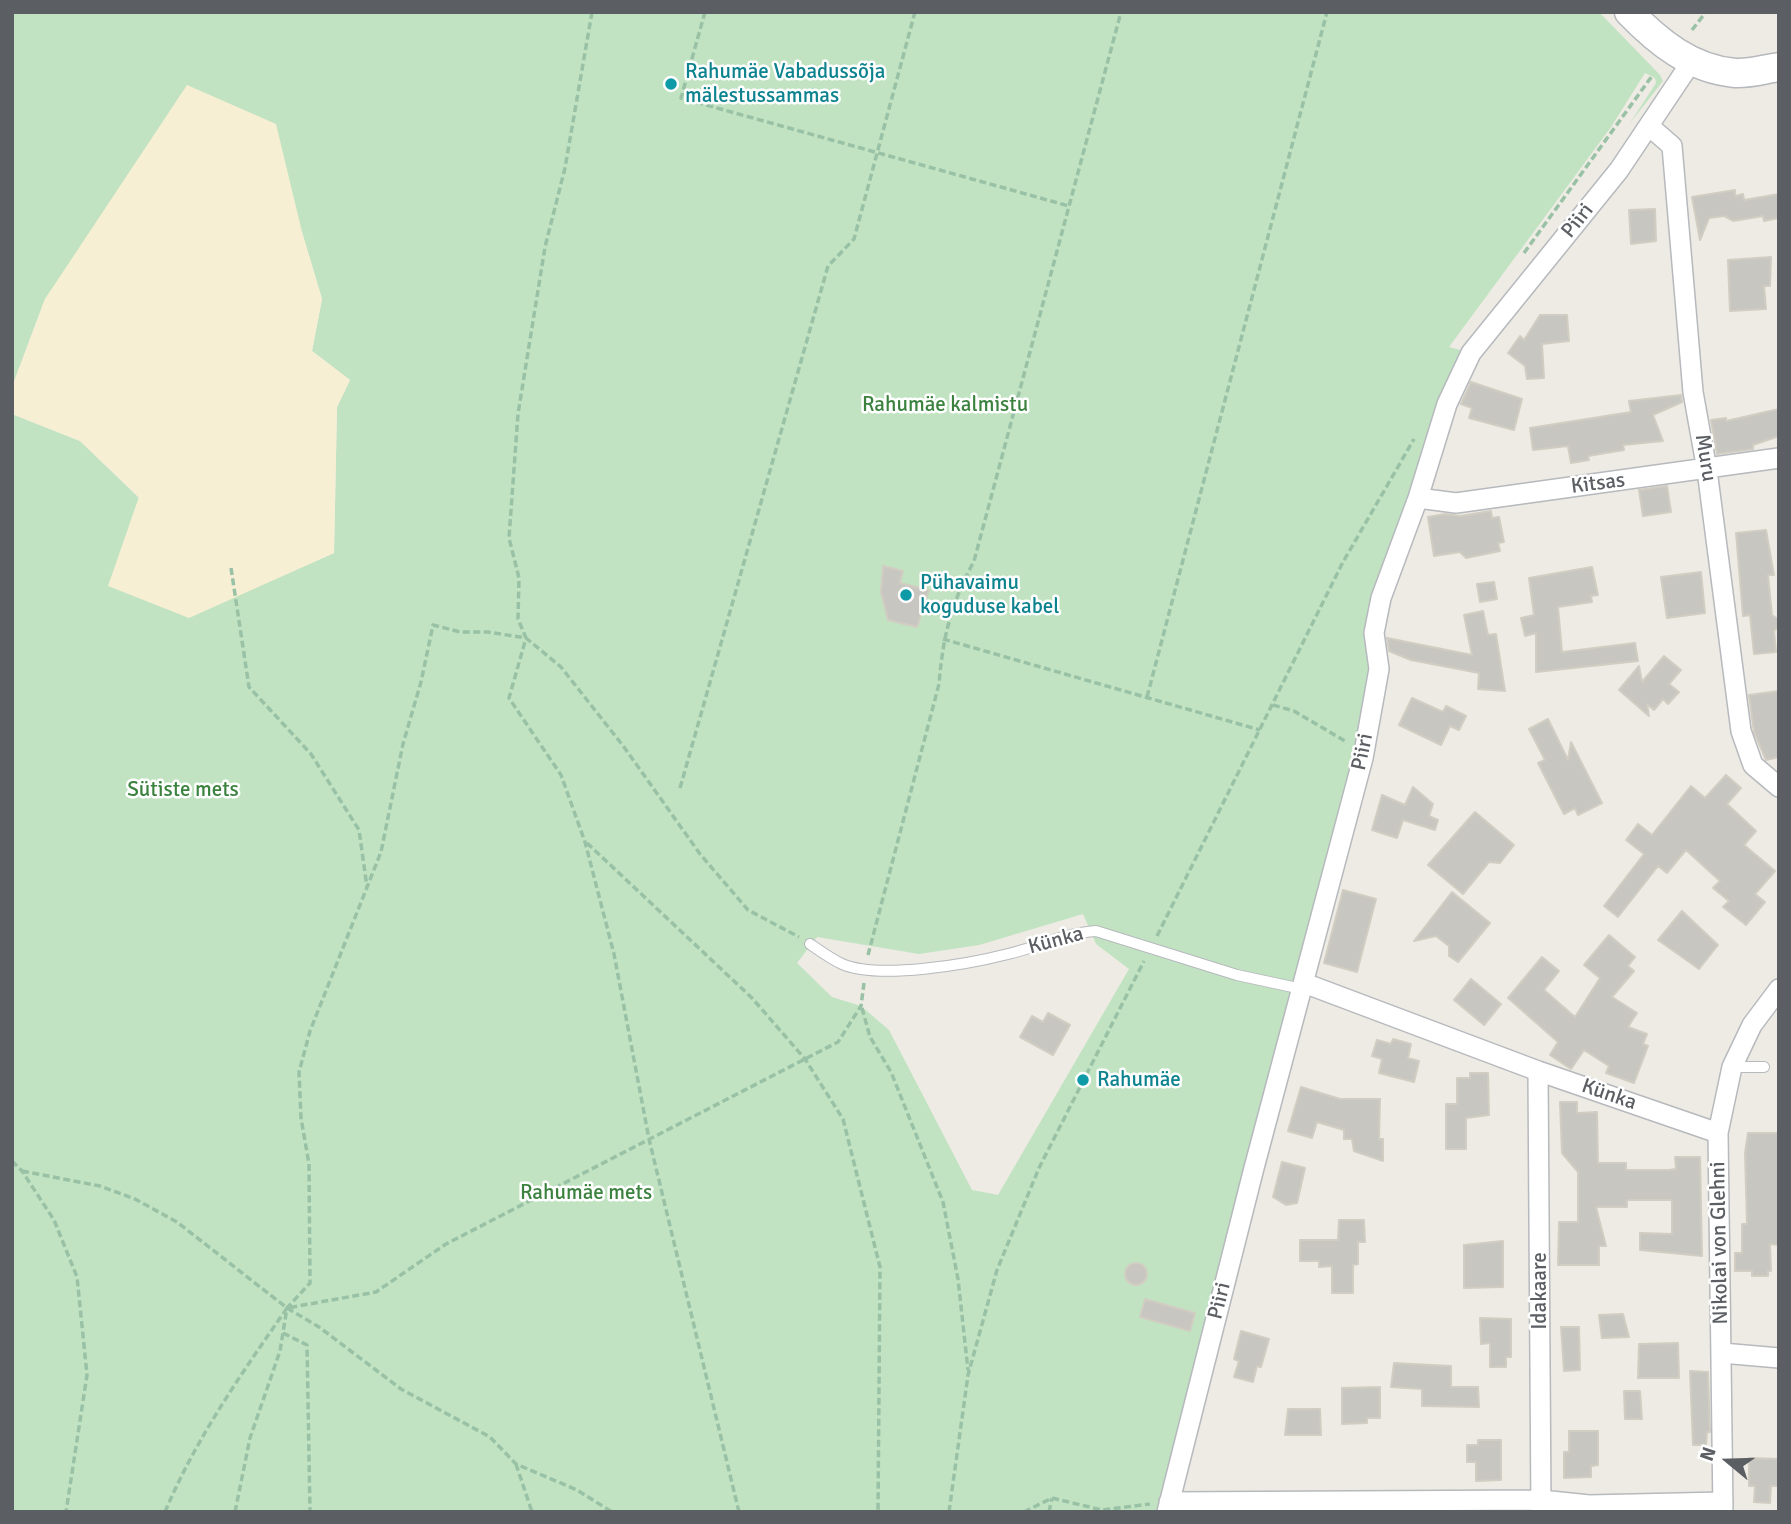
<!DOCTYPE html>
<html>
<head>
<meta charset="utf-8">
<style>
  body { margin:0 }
  #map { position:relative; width:1791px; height:1524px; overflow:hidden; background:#edebe3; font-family:Signika,sans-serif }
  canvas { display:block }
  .frame { position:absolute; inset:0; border:14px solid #5b5f63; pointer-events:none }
  .north { position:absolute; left:1693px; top:1426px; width:70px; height:70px; -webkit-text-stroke:5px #fff; paint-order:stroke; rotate:289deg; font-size:19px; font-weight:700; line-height:28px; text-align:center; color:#5b5f63 }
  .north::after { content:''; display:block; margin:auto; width:24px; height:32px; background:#5b5f63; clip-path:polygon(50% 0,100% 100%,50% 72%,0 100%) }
</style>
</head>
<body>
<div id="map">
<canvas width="1791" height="1524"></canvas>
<div class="frame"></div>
<div class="north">N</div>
</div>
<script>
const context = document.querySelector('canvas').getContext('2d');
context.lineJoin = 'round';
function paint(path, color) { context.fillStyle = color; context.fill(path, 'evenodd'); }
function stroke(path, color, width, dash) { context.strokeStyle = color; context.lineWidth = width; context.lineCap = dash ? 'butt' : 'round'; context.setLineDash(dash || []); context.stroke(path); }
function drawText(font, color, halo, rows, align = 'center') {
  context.font = font + ' Signika,sans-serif'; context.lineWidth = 5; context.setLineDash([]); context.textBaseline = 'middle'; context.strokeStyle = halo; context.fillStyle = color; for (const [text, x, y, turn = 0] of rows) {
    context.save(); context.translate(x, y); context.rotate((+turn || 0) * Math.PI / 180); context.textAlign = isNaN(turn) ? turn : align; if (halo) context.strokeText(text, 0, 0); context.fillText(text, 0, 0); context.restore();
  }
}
paint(new Path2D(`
  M 12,12 L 1599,12 L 1660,75 L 1663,81 L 1630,123 L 1656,83 L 1655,78 L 1645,73 L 1611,127 L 1449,347 L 1471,353 L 1381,598 L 1379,669 L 1167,1512 L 12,1512 L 12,414 L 80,441 L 139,498 L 109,586 L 273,580 L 334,553 L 337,407 L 350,380 L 312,351 L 322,299 L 302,232 L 101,219 L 45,299 L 12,387 ZM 1083,914 L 1096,944 L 1129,969 L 998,1195 L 972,1190 L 889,1030 L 861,1006 L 832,997 L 797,963 L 817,937 L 919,954 L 979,945 Z`), '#c1e3c2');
paint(new Path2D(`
  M 187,85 L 276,124 L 302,232 L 322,299 L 312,351 L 350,380 L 337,407 L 334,553 L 189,618 L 108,586 L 139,497 L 80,441 L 12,414 L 12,387 L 45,299 Z`), '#f7efd4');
const building = new Path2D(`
  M 1735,190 L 1735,196 L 1743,194 L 1744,200 L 1779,194 L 1779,218 L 1764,221 L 1763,216 L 1733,221 L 1724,216 L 1709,218 L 1700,240 L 1692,197 Z
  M 1655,209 L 1656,241 L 1631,244 L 1629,210 Z
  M 1771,257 L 1770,286 L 1764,286 L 1766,309 L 1730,311 L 1728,260 Z
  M 1540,315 L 1567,315 L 1569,341 L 1542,344 L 1544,378 L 1527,379 L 1525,366 L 1508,353 L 1520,336 L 1524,340 Z
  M 1471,382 L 1522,399 L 1514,430 L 1469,418 L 1472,408 L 1461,404 Z
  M 1681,395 L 1682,402 L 1653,415 L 1663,441 L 1623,445 L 1624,450 L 1588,456 L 1589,460 L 1571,463 L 1568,446 L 1533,450 L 1530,428 L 1631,412 L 1629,401 Z
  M 1779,409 L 1779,436 L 1753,445 L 1753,449 L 1717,454 L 1711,420 L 1726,418 L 1726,421 Z
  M 1667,486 L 1671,512 L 1643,516 L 1639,490 Z
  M 1491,511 L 1492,518 L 1499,517 L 1504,542 L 1498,543 L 1500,551 L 1466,558 L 1460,552 L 1434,556 L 1428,517 L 1445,514 L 1460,516 Z
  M 1766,530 L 1774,575 L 1768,575 L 1772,615 L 1779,620 L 1779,626 L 1774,631 L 1776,652 L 1754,654 L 1750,615 L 1743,616 L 1736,533 Z
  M 883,566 L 903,571 L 900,583 L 929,590 L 917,627 L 888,620 L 881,592 Z
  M 1592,567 L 1598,595 L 1591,596 L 1592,602 L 1558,607 L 1562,652 L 1635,643 L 1638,661 L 1536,672 L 1536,633 L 1525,636 L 1521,618 L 1534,615 L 1529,578 Z
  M 1701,572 L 1705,613 L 1667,618 L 1661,577 Z
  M 1494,582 L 1497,599 L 1480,602 L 1477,584 Z
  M 1483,611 L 1488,635 L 1496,634 L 1505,691 L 1478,689 L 1479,673 L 1411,660 L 1389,651 L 1387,638 L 1472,655 L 1464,615 Z
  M 1664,656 L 1681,670 L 1669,684 L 1679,692 L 1668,704 L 1663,699 L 1654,710 L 1647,704 L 1649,716 L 1619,690 L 1639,666 L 1642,682 Z
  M 1779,691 L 1779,757 L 1766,760 L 1754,732 L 1749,695 Z
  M 1412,698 L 1443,712 L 1446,706 L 1466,716 L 1459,730 L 1450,726 L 1441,745 L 1399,725 Z
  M 1548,719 L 1568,760 L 1571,742 L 1602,803 L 1578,815 L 1575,808 L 1564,814 L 1538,763 L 1545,760 L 1529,729 Z
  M 1726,775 L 1741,788 L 1727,804 L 1756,831 L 1744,845 L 1775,871 L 1755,894 L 1765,902 L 1746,925 L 1723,907 L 1729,901 L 1713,888 L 1720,881 L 1686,850 L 1667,873 L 1658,866 L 1618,917 L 1604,906 L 1644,854 L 1626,840 L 1638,824 L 1652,835 L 1691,786 L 1705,798 Z
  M 1413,787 L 1433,804 L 1429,816 L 1438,820 L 1435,830 L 1403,820 L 1397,838 L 1372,830 L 1382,795 L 1405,805 Z
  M 1475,812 L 1514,845 L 1500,863 L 1489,862 L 1463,894 L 1428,865 Z
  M 1343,890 L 1376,899 L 1357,972 L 1324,963 Z
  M 1452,892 L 1490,923 L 1458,962 L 1449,956 L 1449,946 L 1436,936 L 1414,941 Z
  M 1682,911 L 1718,945 L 1699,969 L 1658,940 Z
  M 1609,935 L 1635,957 L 1628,966 L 1634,971 L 1612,997 L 1637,1013 L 1628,1027 L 1647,1034 L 1643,1044 L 1648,1046 L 1634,1083 L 1606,1073 L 1609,1066 L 1584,1050 L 1571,1069 L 1550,1055 L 1558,1042 L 1508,998 L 1542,957 L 1559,971 L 1544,990 L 1575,1017 L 1600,978 L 1584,965 Z
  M 1471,979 L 1501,1004 L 1484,1025 L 1454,1000 Z
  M 1048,1013 L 1070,1025 L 1053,1055 L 1020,1037 L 1032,1016 L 1043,1022 Z
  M 1393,1039 L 1411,1044 L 1408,1058 L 1419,1061 L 1414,1082 L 1379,1073 L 1382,1059 L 1372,1056 L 1377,1040 L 1391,1044 Z
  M 1470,1073 L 1488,1073 L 1489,1115 L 1466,1118 L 1466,1149 L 1446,1149 L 1446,1104 L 1457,1104 L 1457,1078 L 1470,1078 Z
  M 1301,1087 L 1340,1099 L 1380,1099 L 1379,1139 L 1383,1139 L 1383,1161 L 1354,1151 L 1352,1139 L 1344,1139 L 1344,1130 L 1317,1122 L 1312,1138 L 1288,1131 Z
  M 1560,1102 L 1577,1102 L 1577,1113 L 1597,1112 L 1598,1163 L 1626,1163 L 1626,1170 L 1668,1170 L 1676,1169 L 1675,1157 L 1700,1157 L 1702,1256 L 1640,1250 L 1640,1233 L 1672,1234 L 1672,1200 L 1627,1200 L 1627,1207 L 1596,1207 L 1606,1246 L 1599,1246 L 1599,1265 L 1558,1265 L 1559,1222 L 1578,1222 L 1578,1172 L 1562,1153 Z
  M 1748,1133 L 1779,1133 L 1779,1245 L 1770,1244 L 1771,1271 L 1768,1271 L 1768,1276 L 1752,1276 L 1752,1271 L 1735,1271 L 1735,1253 L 1742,1253 L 1742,1224 L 1747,1224 L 1745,1153 Z
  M 1282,1162 L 1305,1168 L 1297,1203 L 1286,1205 L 1273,1197 Z
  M 1339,1220 L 1364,1220 L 1365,1242 L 1358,1242 L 1358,1264 L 1353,1265 L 1353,1293 L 1332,1293 L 1332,1266 L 1319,1267 L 1319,1261 L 1300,1261 L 1300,1240 L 1338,1240 Z
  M 1503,1241 L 1503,1287 L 1464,1288 L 1464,1245 Z
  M1125 1274a11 11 0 1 1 22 0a11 11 0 1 1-22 0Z
  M 1145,1299 L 1195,1313 L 1190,1331 L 1140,1317 Z
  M 1623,1314 L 1629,1337 L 1602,1338 L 1599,1315 Z
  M 1480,1318 L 1511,1319 L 1511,1357 L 1506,1357 L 1506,1367 L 1490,1367 L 1490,1343 L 1481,1344 Z
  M 1561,1327 L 1579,1327 L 1580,1370 L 1564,1371 Z
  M 1241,1331 L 1269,1339 L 1261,1367 L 1257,1366 L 1253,1382 L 1234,1377 L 1239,1361 L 1234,1359 Z
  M 1678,1343 L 1679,1378 L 1638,1378 L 1639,1344 Z
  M 1394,1363 L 1451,1366 L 1451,1387 L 1478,1387 L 1479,1407 L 1422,1406 L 1422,1389 L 1391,1387 Z
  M 1690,1371 L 1708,1372 L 1710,1432 L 1707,1432 L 1706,1445 L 1693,1445 Z
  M 1380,1387 L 1380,1418 L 1367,1418 L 1367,1423 L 1342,1424 L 1342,1388 Z
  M 1624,1391 L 1640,1391 L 1642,1419 L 1625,1419 Z
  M 1288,1409 L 1320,1409 L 1321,1435 L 1285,1435 Z
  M 1569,1431 L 1598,1431 L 1598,1465 L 1591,1466 L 1591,1477 L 1564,1478 L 1564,1452 L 1569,1452 Z
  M 1478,1440 L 1501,1440 L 1501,1480 L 1476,1481 L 1476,1462 L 1467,1462 L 1467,1445 L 1478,1445 Z
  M 1749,1458 L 1779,1459 L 1779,1486 L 1771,1486 L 1770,1503 L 1754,1502 L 1755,1486 L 1749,1486 Z`);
paint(building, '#c8c6c0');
stroke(building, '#d1cdc2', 2);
const lane = new Path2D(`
  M 810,944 C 820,951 831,959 842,964 C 879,980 969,964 1008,954 C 1038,947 1065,933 1096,931 L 1237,975 L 1302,989
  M 1733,1067 L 1764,1067`);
const street = new Path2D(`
  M 1649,126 L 1672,146 L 1693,392 L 1707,470 L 1741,731 L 1753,765 L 1779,787
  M 1418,498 L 1456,503 L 1779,458
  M 1304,983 L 1538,1071 L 1718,1133
  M 1538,1071 L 1541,1511
  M 1722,1353 L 1779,1358
  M 1169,1502 L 1541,1500 L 1589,1505 L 1723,1502
  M 1167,1512 L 1254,1168 L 1363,758 L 1379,669 L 1374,633 L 1381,598 L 1418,498 L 1447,404 L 1471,353 L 1619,170 L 1692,61
  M 1723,1512 L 1718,1133 L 1732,1067 L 1752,1025 L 1779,989`);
const secondary = new Path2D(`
  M 1629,12 C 1658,42 1691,69 1735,73 C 1749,74 1765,69 1779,67`);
stroke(lane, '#b6b9bd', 12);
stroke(street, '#b6b9bd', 22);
stroke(secondary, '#b5b8bc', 31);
stroke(new Path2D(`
  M 592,12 L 565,168 L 545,247 L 518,414 L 509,538 L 519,578 L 518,619 L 526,638 L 509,698 L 561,775 L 585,842 L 614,954 L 649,1139 L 739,1512
  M 705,12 L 681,98 L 1069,206
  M 1692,30 L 1706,12
  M 1524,253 L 1652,76
  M 231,568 L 249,687 L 311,754 L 359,830 L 367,887
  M 943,639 L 1260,730
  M 1147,697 L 1327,12
  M 1273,705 L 1294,711 L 1345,741
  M 680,788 L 828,266 L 854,239 L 915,12
  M 587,843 L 752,998 L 805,1059 L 843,1119 L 880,1267 L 878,1512
  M 1157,936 L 1343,562 L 1414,439
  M 868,955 L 939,684 C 943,636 951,604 974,561 L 1121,12
  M 862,1008 L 870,1037 L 891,1072 L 943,1202 L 958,1279 L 968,1370
  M 12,1161 L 22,1171 L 54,1220 L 77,1277 L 87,1375 L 66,1512
  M 22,1171 L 100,1186 L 135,1199 L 177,1222 L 287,1308 L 319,1327 L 401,1389 L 490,1437 L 516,1464 L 577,1490 L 612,1512
  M 283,1333 L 307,1345 L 310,1512
  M 516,1464 L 532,1512
  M 165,1512 C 196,1438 242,1373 287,1308 L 376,1292 L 446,1244 L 838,1042 L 861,1006 L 864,983
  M 235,1512 L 250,1438 L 280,1351 L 287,1308 L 310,1283 L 309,1164 L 301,1118 L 299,1072 L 310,1031 L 381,852 L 403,744 L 421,682 L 433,625 L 460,632 L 488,632 L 526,638 L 561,667 L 624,747 L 700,854 L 748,910 L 799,937
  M 949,1512 L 968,1375 L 997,1270 L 1039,1168 L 1144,961
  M 1024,1512 L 1052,1498 L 1102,1510 L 1150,1504
  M 1049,1512 L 1052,1498`), '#99c1a5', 3.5, [7, 3.5]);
stroke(lane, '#fff', 10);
stroke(street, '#fff', 19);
stroke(secondary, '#fff', 28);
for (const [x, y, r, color] of [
  [671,84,7,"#0f9aa8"],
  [906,595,7,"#0f9aa8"],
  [1083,1080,7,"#0f9aa8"]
]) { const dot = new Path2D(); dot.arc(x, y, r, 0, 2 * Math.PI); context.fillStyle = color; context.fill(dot); stroke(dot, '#fff', 2.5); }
drawText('21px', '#0d838f', '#fff', [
  ["Rahumäe Vabadussõja",685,72],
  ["mälestussammas",685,96],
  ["Pühavaimu",920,583],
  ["koguduse kabel",920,607],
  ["Rahumäe",1097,1080]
], 'left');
drawText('21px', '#5b5f63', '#fff', [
  ["Piiri",1578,221,-51],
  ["Muru",1705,458,81],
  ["Kitsas",1598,484,-7],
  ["Piiri",1363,752,-78],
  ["Künka",1056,941,-15],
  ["Künka",1609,1095,19],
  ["Nikolai von Glehni",1720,1243,-91],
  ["Idakaare",1540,1291,-90],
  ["Piiri",1220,1301,-76]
]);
drawText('21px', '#3b823f', '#fff', [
  ["Rahumäe kalmistu",945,405],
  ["Sütiste mets",183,790],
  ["Rahumäe mets",586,1193]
]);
</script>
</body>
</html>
